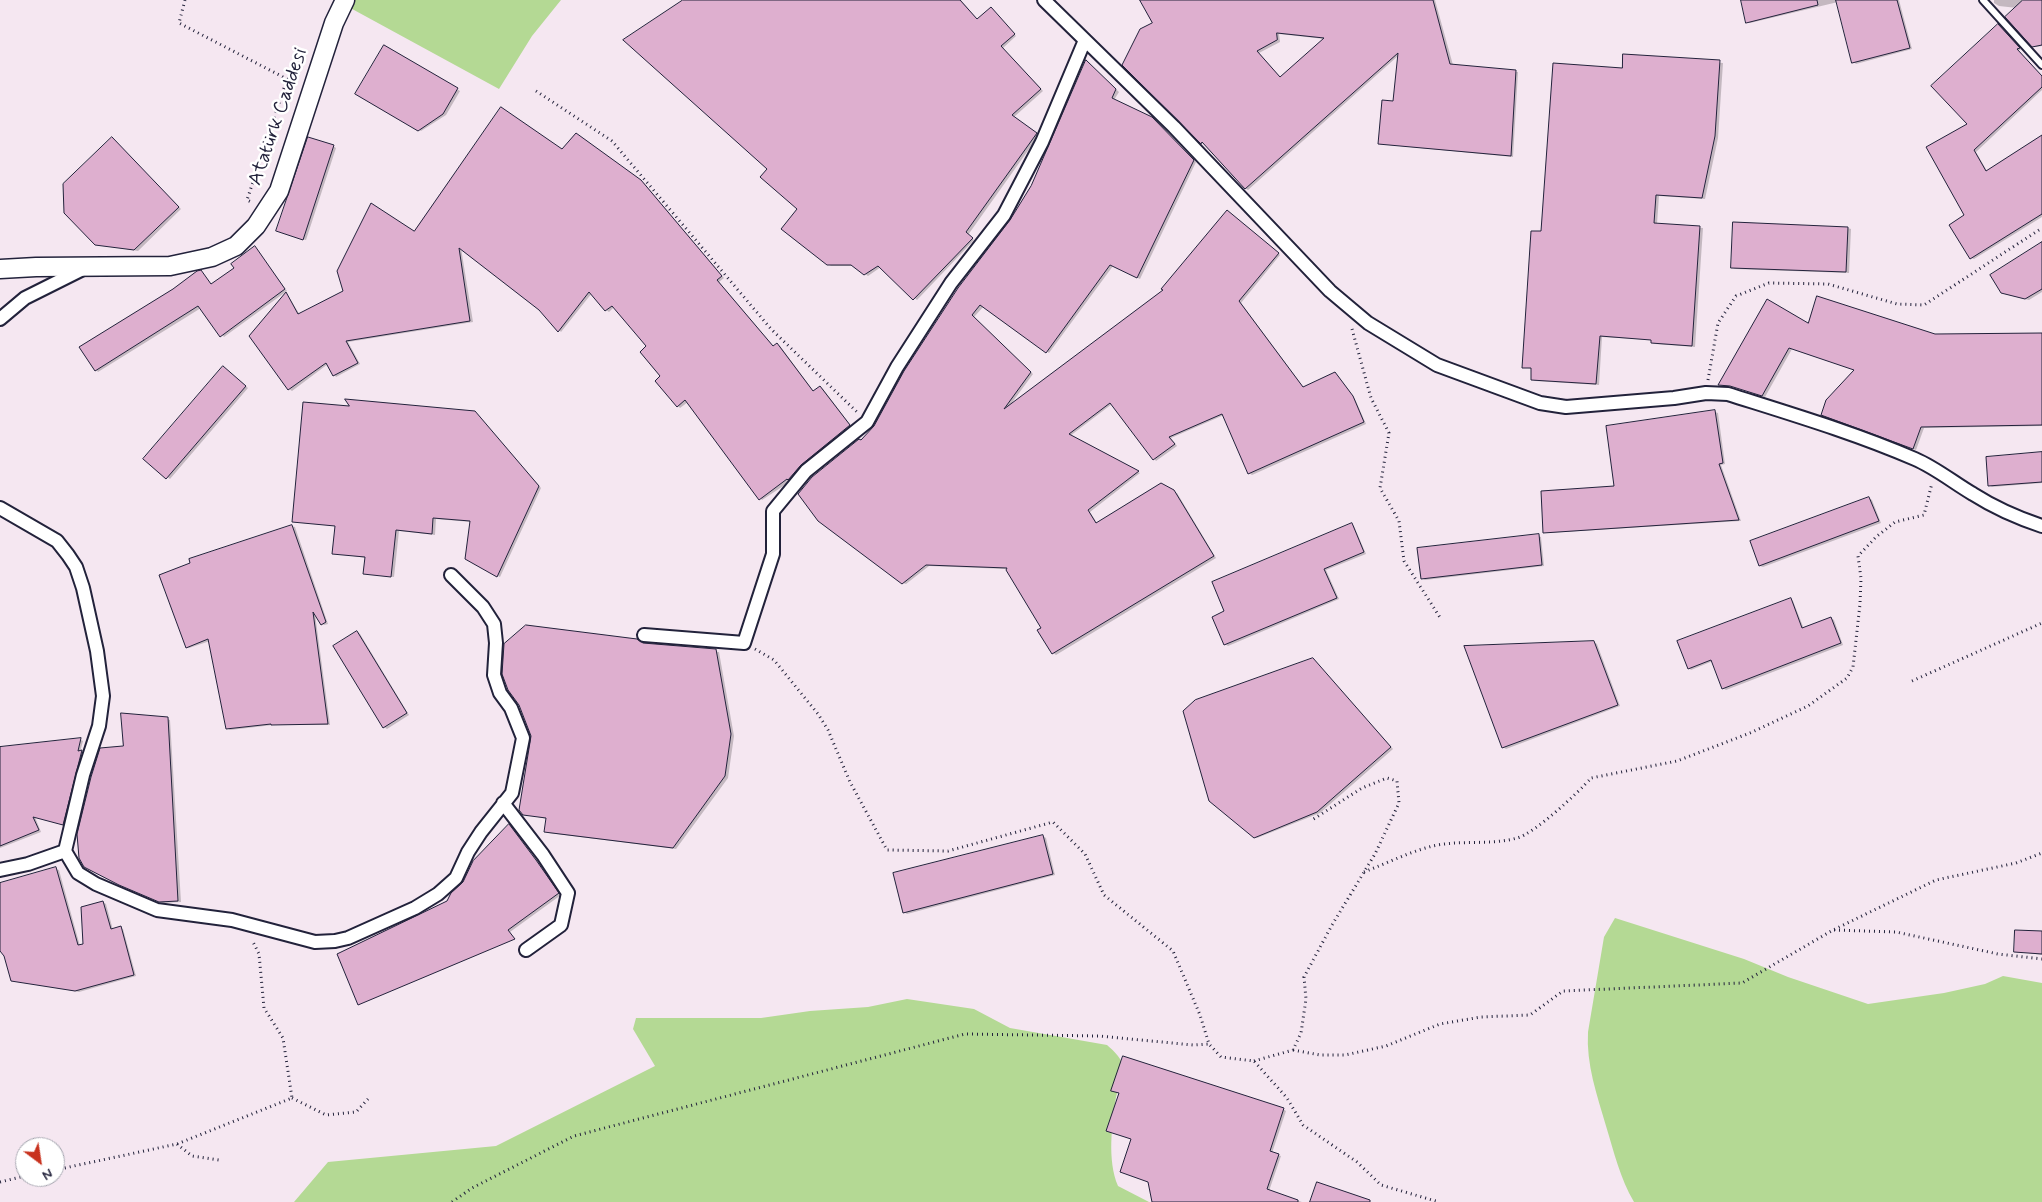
<!DOCTYPE html>
<html>
<head>
<meta charset="utf-8">
<style>
  body { margin:0 }
  #map { position:relative; width:2042px; height:1202px; overflow:hidden; background:#f5e7f1; font-family:Mynerve,sans-serif }
  canvas { display:block }
  .north { position:absolute; left:15px; top:1137px; width:50px; height:50px; box-sizing:border-box; background:#fff; border:1px solid #a7a7b1; border-radius:50%; rotate:149deg; font-size:14px; font-weight:700; line-height:20px; text-align:center; color:#22223b }
  .north::after { content:''; display:block; margin:auto; width:18px; height:22px; background:#c8321e; clip-path:polygon(50% 0,100% 100%,50% 72%,0 100%) }
</style>
</head>
<body>
<div id="map">
<canvas width="2042" height="1202"></canvas>
<div class="north">N</div>
</div>
<script>
const context = document.querySelector('canvas').getContext('2d');
context.lineJoin = 'round';
function paint(path, color) { context.fillStyle = color; context.fill(path, 'evenodd'); }
function stroke(path, color, width, dash) { context.strokeStyle = color; context.lineWidth = width; context.lineCap = dash ? 'butt' : 'round'; context.setLineDash(dash || []); context.stroke(path); }
function drawText(font, color, halo, rows, align = 'center') {
  context.font = font + ' Mynerve,sans-serif'; context.lineWidth = 5; context.setLineDash([]); context.textBaseline = 'middle'; context.strokeStyle = halo; context.fillStyle = color; for (const [text, x, y, turn = 0] of rows) {
    context.save(); context.translate(x, y); context.rotate((+turn || 0) * Math.PI / 180); context.textAlign = isNaN(turn) ? turn : align; if (halo) context.strokeText(text, 0, 0); context.fillText(text, 0, 0); context.restore();
  }
}
paint(new Path2D(`
  M 345,0 L 561,0 L 532,36 L 499,89 L 343,4 Z
  M 1615,918 L 1744,959 L 1788,977 L 1868,1004 L 1944,993 L 1985,984 L 2003,976 L 2042,983 L 2042,1202 L 1634,1202 C 1620,1178 1614,1152 1606,1126 C 1597,1095 1586,1064 1588,1032 L 1604,937 Z
  M 907,999 L 974,1009 L 1010,1028 L 1107,1045 C 1114,1051 1124,1060 1123,1070 C 1123,1079 1118,1088 1116,1097 C 1112,1124 1107,1160 1118,1186 L 1149,1202 L 294,1202 L 328,1162 L 496,1146 L 655,1066 L 633,1029 L 636,1018 L 761,1018 L 810,1011 L 868,1007 Z`), '#b4d994');
paint(new Path2D(`
  M 685,0 L 961,0 L 978,20 L 993,10 L 1016,36 L 1003,48 L 1043,91 L 1014,117 L 1039,135 L 968,235 L 974,240 L 917,300 L 881,267 L 868,276 L 854,266 L 831,266 L 828,264 L 798,209 L 769,169 Z
  M 1142,0 L 1435,0 L 1453,65 L 1518,72 L 1513,157 L 1379,144 L 1394,102 L 1398,56 L 1248,190 L 1245,188 ZM 1279,34 L 1325,39 L 1281,78 L 1259,53 L 1280,42 Z
  M 1742,0 L 1899,0 L 1912,49 L 1856,64 L 1854,62 L 1838,2 L 1750,23 L 1747,22 Z
  M 1994,0 L 2042,0 L 2042,46 L 2036,47 L 2033,46 L 2017,8 L 1999,6 L 1994,3 Z
  M 1998,25 L 2021,50 L 2018,50 L 2042,76 L 2042,90 L 1976,152 L 1987,171 L 2042,136 L 2042,217 L 1974,259 L 1971,258 L 1966,216 L 1969,124 Z
  M 385,47 L 460,91 L 446,115 L 421,131 L 357,93 Z
  M 1624,55 L 1723,63 L 1718,138 L 1705,199 L 1659,196 L 1657,224 L 1703,228 L 1695,347 L 1655,344 L 1652,343 L 1652,340 L 1602,337 L 1599,385 L 1535,381 L 1532,379 L 1533,369 L 1523,367 L 1542,233 L 1623,69 Z
  M 1088,63 L 1119,92 L 1114,100 L 1155,120 L 1196,162 L 1140,279 L 1113,266 L 1049,353 L 984,306 L 974,317 L 1033,374 L 1011,404 L 1165,290 L 1230,213 L 1280,255 L 1241,303 L 1304,388 L 1335,374 L 1338,376 L 1355,399 L 1366,424 L 1252,475 L 1249,473 L 1224,415 L 1171,438 L 1177,446 L 1156,461 L 1112,404 L 1070,436 L 1140,473 L 1090,512 L 1097,523 L 1161,485 L 1177,493 L 1216,558 L 1056,655 L 1053,653 L 1042,628 L 1007,569 L 929,566 L 906,584 L 903,583 L 862,441 L 875,427 L 1011,221 L 1032,187 Z
  M 114,140 L 181,209 L 138,251 L 96,244 Z
  M 333,146 L 336,148 L 306,240 L 281,232 Z
  M 563,151 L 644,183 L 724,278 L 719,282 L 774,347 L 778,345 L 780,346 L 814,392 L 820,387 L 823,389 L 852,427 L 791,481 L 762,500 L 688,402 L 680,408 L 678,406 L 648,346 L 614,307 L 609,312 L 606,310 L 592,293 L 561,332 L 540,309 L 461,248 L 473,322 L 348,342 L 360,364 L 336,377 L 328,364 L 292,391 L 289,389 L 287,294 L 300,315 L 345,291 L 414,232 Z
  M 1734,224 L 1848,228 L 1851,229 L 1849,273 L 1735,269 L 1732,267 Z
  M 2042,243 L 2042,292 L 2029,300 L 2005,294 Z
  M 255,248 L 287,291 L 224,337 L 201,308 L 98,372 L 96,370 L 201,272 L 212,285 L 236,268 Z
  M 1809,324 L 1935,336 L 2042,334 L 2042,426 L 1924,428 L 1916,450 L 1825,416 L 1856,370 L 1792,349 L 1765,397 L 1734,387 L 1720,385 Z
  M 226,370 L 248,388 L 170,479 L 145,459 Z
  M 1715,412 L 1718,413 L 1725,464 L 1721,465 L 1741,521 L 1547,533 L 1545,532 L 1616,487 Z
  M 477,414 L 541,488 L 500,577 L 466,559 L 471,522 L 436,519 L 435,535 L 399,531 L 394,577 L 364,573 L 366,558 L 333,553 L 336,526 L 293,521 Z
  M 2042,454 L 2042,483 L 1992,487 L 1989,485 Z
  M 1869,498 L 1872,500 L 1881,523 L 1763,567 L 1760,566 L 1752,542 Z
  M 1352,524 L 1354,526 L 1366,554 L 1326,570 L 1339,599 L 1228,646 L 1225,644 L 1226,612 Z
  M 292,526 L 295,527 L 328,624 L 324,625 L 322,624 L 315,614 L 330,725 L 273,725 L 230,730 L 227,728 L 210,641 L 189,648 L 187,647 L 192,564 L 190,559 Z
  M 1538,536 L 1541,537 L 1544,566 L 1425,580 L 1422,578 Z
  M 1791,599 L 1793,601 L 1804,629 L 1831,618 L 1834,620 L 1843,645 L 1726,690 L 1723,688 L 1713,661 L 1691,670 L 1689,668 Z
  M 358,632 L 360,634 L 409,715 L 387,729 L 384,727 Z
  M 1594,642 L 1597,644 L 1620,706 L 1506,749 L 1503,747 Z
  M 643,644 L 719,652 L 734,736 L 728,778 L 676,849 L 548,833 L 545,831 L 547,819 L 523,814 Z
  M 1315,661 L 1393,749 L 1320,813 L 1257,838 L 1254,837 Z
  M 167,719 L 170,720 L 181,902 L 163,903 L 123,886 L 124,747 Z
  M 81,740 L 83,741 L 80,752 L 85,753 L 66,825 L 35,817 L 41,832 L 0,848 L 0,748 Z
  M 509,826 L 539,863 L 561,895 L 510,932 L 514,938 L 359,1003 L 464,882 Z
  M 1043,836 L 1046,838 L 1055,875 L 907,914 L 904,912 Z
  M 56,869 L 59,870 L 80,946 L 85,945 L 103,902 L 106,904 L 113,930 L 121,928 L 123,929 L 136,976 L 79,992 L 12,980 L 5,956 L 0,948 L 0,884 Z
  M 2042,932 L 2042,955 L 2015,951 Z
  M 1283,1109 L 1286,1111 L 1272,1153 L 1281,1156 L 1269,1191 L 1302,1202 L 1153,1202 Z`), '#0003');
const building = new Path2D(`
  M 683,0 L 960,0 L 977,19 L 991,7 L 1015,34 L 1001,46 L 1041,89 L 1012,115 L 1037,133 L 966,232 L 973,238 L 913,300 L 878,266 L 864,275 L 851,265 L 827,265 L 781,229 L 797,209 L 760,177 L 767,169 L 623,40 Z
  M 1140,0 L 1433,0 L 1450,64 L 1516,70 L 1511,156 L 1378,144 L 1382,100 L 1393,101 L 1398,53 L 1245,189 L 1202,142 L 1201,144 L 1122,65 L 1140,29 L 1152,23 ZM 1277,33 L 1324,38 L 1280,77 L 1257,51 L 1277,40 Z
  M 1741,0 L 1817,0 L 1818,5 L 1746,23 Z
  M 1836,0 L 1897,0 L 1910,48 L 1852,63 Z
  M 2023,0 L 2042,0 L 2042,45 L 2032,47 L 2005,17 Z
  M 1998,24 L 2020,48 L 2017,49 L 2042,76 L 2042,87 L 1974,150 L 1986,171 L 2042,135 L 2042,214 L 1970,259 L 1949,225 L 1964,215 L 1926,147 L 1967,124 L 1931,86 Z
  M 384,45 L 458,88 L 443,114 L 418,131 L 355,94 Z
  M 1623,54 L 1720,60 L 1715,136 L 1702,198 L 1656,195 L 1654,223 L 1700,226 L 1692,346 L 1651,343 L 1651,340 L 1600,336 L 1596,384 L 1531,380 L 1531,368 L 1522,368 L 1531,231 L 1541,231 L 1553,63 L 1622,68 Z
  M 1086,60 L 1116,89 L 1112,98 L 1152,117 L 1194,160 L 1137,278 L 1110,265 L 1046,353 L 980,305 L 972,315 L 1031,372 L 1004,409 L 1163,290 L 1161,289 L 1227,210 L 1279,253 L 1239,301 L 1303,387 L 1335,372 L 1353,396 L 1364,422 L 1248,474 L 1222,414 L 1169,437 L 1175,444 L 1153,460 L 1110,403 L 1069,434 L 1139,471 L 1088,510 L 1096,523 L 1161,483 L 1174,490 L 1214,556 L 1052,654 L 1037,630 L 1041,628 L 1006,570 L 1007,568 L 926,565 L 902,584 L 818,521 L 798,494 L 812,477 L 859,439 L 861,440 L 874,426 L 904,371 L 958,288 L 1010,220 L 1031,186 Z
  M 501,107 L 562,149 L 576,133 L 641,180 L 722,276 L 717,280 L 773,346 L 777,343 L 813,391 L 820,386 L 850,425 L 801,465 L 788,480 L 787,479 L 759,500 L 685,400 L 677,407 L 655,381 L 660,376 L 640,352 L 646,346 L 612,306 L 605,311 L 589,292 L 558,332 L 539,310 L 459,248 L 470,321 L 346,341 L 358,363 L 333,376 L 326,363 L 288,390 L 249,336 L 286,292 L 298,314 L 343,291 L 337,271 L 371,203 L 414,231 Z
  M 112,137 L 179,207 L 134,250 L 95,245 L 64,213 L 63,184 Z
  M 308,137 L 334,145 L 303,240 L 276,231 Z
  M 1733,222 L 1848,227 L 1846,272 L 1731,268 Z
  M 2042,242 L 2042,289 L 2025,299 L 2001,293 L 1990,275 Z
  M 255,246 L 285,289 L 220,337 L 198,306 L 95,371 L 79,347 L 173,289 L 197,271 L 201,270 L 211,284 L 234,268 L 231,264 Z
  M 1817,296 L 1935,334 L 2042,333 L 2042,425 L 1921,427 L 1913,449 L 1821,415 L 1826,400 L 1854,370 L 1789,348 L 1762,396 L 1730,386 L 1718,385 L 1767,299 L 1808,323 Z
  M 223,366 L 246,386 L 166,479 L 143,459 Z
  M 345,399 L 475,411 L 539,486 L 497,577 L 465,559 L 470,521 L 433,518 L 432,534 L 396,530 L 391,577 L 363,574 L 365,557 L 332,554 L 335,526 L 292,522 L 303,402 L 349,406 Z
  M 1715,410 L 1723,463 L 1719,464 L 1739,520 L 1543,533 L 1541,491 L 1614,486 L 1606,426 Z
  M 2042,452 L 2042,482 L 1988,486 L 1986,457 Z
  M 1869,497 L 1879,521 L 1759,566 L 1750,541 Z
  M 1352,523 L 1364,552 L 1324,569 L 1337,598 L 1224,645 L 1212,617 L 1224,611 L 1212,582 Z
  M 292,525 L 326,622 L 321,625 L 313,612 L 328,724 L 271,725 L 271,724 L 226,729 L 208,639 L 186,648 L 159,575 L 190,563 L 189,559 Z
  M 1539,534 L 1542,565 L 1421,579 L 1417,548 Z
  M 1791,598 L 1802,628 L 1831,617 L 1841,643 L 1722,689 L 1711,660 L 1688,669 L 1677,641 Z
  M 526,625 L 637,639 L 643,643 L 716,649 L 731,734 L 725,776 L 673,848 L 544,832 L 546,818 L 523,815 L 519,810 L 531,736 L 519,705 L 508,690 L 502,674 L 504,644 Z
  M 357,631 L 407,713 L 383,728 L 333,646 Z
  M 1594,641 L 1618,705 L 1502,748 L 1464,646 Z
  M 1313,658 L 1391,747 L 1317,812 L 1254,838 L 1209,801 L 1183,711 L 1195,700 Z
  M 121,713 L 168,717 L 178,901 L 159,902 L 119,885 L 84,867 L 79,858 L 77,834 L 91,777 L 100,748 L 123,746 Z
  M 81,738 L 78,751 L 82,750 L 63,825 L 33,817 L 39,830 L 0,846 L 0,747 Z
  M 509,824 L 536,860 L 559,893 L 508,930 L 515,939 L 358,1005 L 337,954 L 447,901 L 451,893 L 463,882 L 473,861 Z
  M 1043,835 L 1053,874 L 903,913 L 893,873 Z
  M 56,867 L 78,945 L 83,944 L 81,907 L 103,901 L 111,929 L 121,926 L 134,975 L 75,991 L 11,981 L 4,956 L 0,951 L 0,883 Z
  M 2015,930 L 2042,931 L 2042,954 L 2014,952 Z
  M 1123,1056 L 1284,1108 L 1270,1151 L 1279,1154 L 1267,1189 L 1298,1200 L 1298,1202 L 1152,1202 L 1148,1182 L 1120,1172 L 1131,1139 L 1106,1131 L 1119,1093 L 1111,1091 Z
  M 1317,1182 L 1370,1200 L 1370,1202 L 1310,1202 Z`);
paint(building, '#deafcf');
stroke(building, '#22223b', 1);
const lane = new Path2D(`
  M 1983,0 L 2042,65`);
const street = new Path2D(`
  M 1044,0 L 1174,127 L 1330,291 L 1368,323 L 1437,365 L 1540,403 L 1566,407 L 1674,398 L 1706,393 L 1728,394 C 1791,414 1855,433 1915,459 C 1936,468 1954,483 1973,494 C 1995,508 2018,518 2042,526
  M 0,319 L 25,298 L 85,268
  M 0,508 L 57,541 L 68,555 L 76,567 L 83,588 L 97,651 L 103,696 L 99,726 L 83,775 L 65,851 L 78,873 L 96,884 L 157,910 L 232,920 L 315,942 L 335,941 L 348,938 L 415,908 L 438,894 L 456,878 L 468,852 L 481,832 L 512,793 L 523,738 L 511,708 L 500,693 L 494,675 L 496,643 L 494,624 L 483,607 L 451,575
  M 644,635 L 744,643 L 773,554 L 773,511 L 806,471 L 867,422 L 897,367 L 951,283 L 1004,215 L 1042,142 L 1085,40
  M 503,803 L 543,855 L 568,893 L 561,925 L 526,950
  M 0,870 L 28,864 L 65,851`);
const secondary = new Path2D(`
  M 0,269 L 36,267 L 170,266 L 212,257 L 236,246 L 256,226 L 279,191 L 334,23 L 345,0`);
stroke(lane, '#22223b', 10);
stroke(street, '#22223b', 16);
stroke(secondary, '#22223b', 21);
stroke(new Path2D(`
  M 185,0 L 179,23 L 287,79 L 247,200 L 253,203
  M 536,91 L 612,141 L 771,329 L 857,412
  M 1352,329 L 1371,398 L 1389,433 L 1380,488 L 1399,521 L 1404,561 L 1441,619
  M 1708,380 L 1718,323 L 1736,296 L 1769,283 L 1828,284 L 1897,304 L 1924,305 L 2042,228
  M 755,649 L 774,660 L 818,714 L 828,730 L 850,782 L 887,850 L 948,851 L 1053,822 L 1085,854 L 1104,895 L 1173,951 L 1200,1015 L 1209,1044 L 1221,1057 L 1254,1061 L 1287,1098 L 1303,1125 L 1357,1162 L 1381,1185 L 1439,1202
  M 1912,681 L 2042,623
  M 1364,872 C 1385,864 1407,853 1429,847 C 1457,839 1489,846 1517,838 C 1534,834 1579,792 1591,778 L 1677,761 L 1750,733 L 1808,706 L 1847,678 L 1853,667 L 1860,604 L 1861,578 L 1858,556 L 1876,537 L 1895,522 L 1924,515 L 1932,483
  M 1834,930 L 1896,932 L 1998,954 L 2042,959
  M 1293,1050 L 1320,1055 L 1345,1055 L 1386,1046 L 1440,1024 L 1481,1017 L 1530,1015 L 1563,991 L 1742,983 L 1833,930 L 1936,880 L 2016,863 L 2042,853
  M 1254,1061 L 1293,1050 L 1301,1033 L 1306,999 L 1304,977 L 1332,925 L 1375,854 L 1399,803 L 1397,781 L 1387,778 L 1362,788 L 1312,820
  M 292,1098 L 326,1115 L 356,1112 L 368,1099
  M 177,1144 L 192,1156 L 219,1160
  M 55,1170 L 177,1144 L 292,1098 L 283,1038 L 264,1008 L 259,954 L 252,940
  M 0,1182 L 25,1176
  M 452,1202 L 472,1188 L 574,1136 L 965,1034 L 1099,1036 L 1193,1045 L 1209,1044`), '#22223b', 3, [1, 4]);
stroke(lane, '#fff', 6);
stroke(street, '#fff', 12);
stroke(secondary, '#fff', 18);
drawText('20px', '#22223b', '#fff', [
  ["Atatürk Caddesi",279,117,-71]
]);
</script>
</body>
</html>
